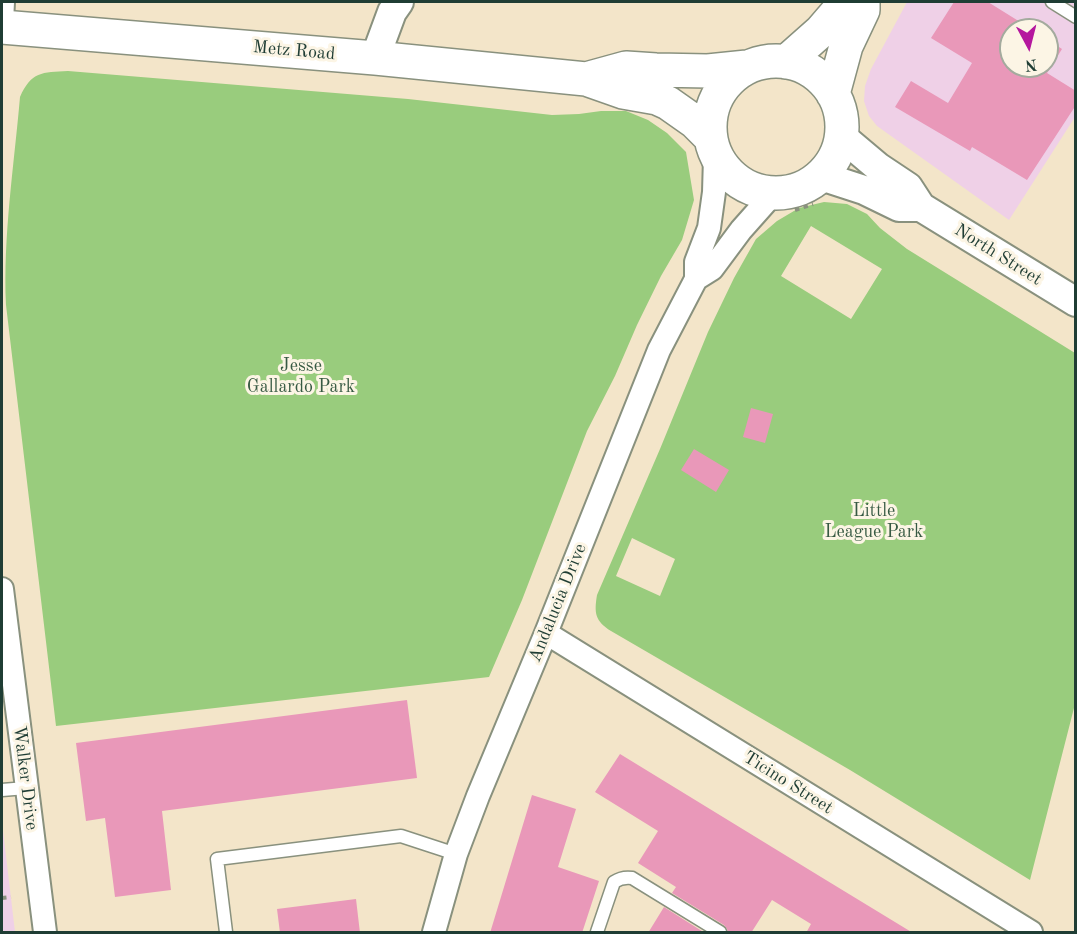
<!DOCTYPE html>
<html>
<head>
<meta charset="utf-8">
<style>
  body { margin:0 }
  #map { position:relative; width:1077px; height:934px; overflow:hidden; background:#f3e5c9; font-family:"Old Standard TT",serif }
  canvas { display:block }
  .frame { position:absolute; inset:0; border:3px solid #1f3d34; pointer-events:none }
  .north { position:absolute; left:999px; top:18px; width:60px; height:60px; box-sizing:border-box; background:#fcf5e5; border:2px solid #a4ab9e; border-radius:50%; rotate:173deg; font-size:16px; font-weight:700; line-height:24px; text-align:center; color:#1f3d34 }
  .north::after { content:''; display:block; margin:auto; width:21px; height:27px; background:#b5179e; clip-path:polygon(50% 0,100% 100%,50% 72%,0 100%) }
</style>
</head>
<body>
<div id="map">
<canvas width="1077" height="934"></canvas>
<div class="frame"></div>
<div class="north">N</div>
</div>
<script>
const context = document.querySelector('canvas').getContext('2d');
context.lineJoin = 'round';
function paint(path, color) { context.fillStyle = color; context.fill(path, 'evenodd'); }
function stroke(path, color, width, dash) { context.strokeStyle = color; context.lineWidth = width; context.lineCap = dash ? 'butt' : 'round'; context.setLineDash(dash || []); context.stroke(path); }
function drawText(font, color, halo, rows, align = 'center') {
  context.font = font + ' "Old Standard TT",serif'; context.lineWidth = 6; context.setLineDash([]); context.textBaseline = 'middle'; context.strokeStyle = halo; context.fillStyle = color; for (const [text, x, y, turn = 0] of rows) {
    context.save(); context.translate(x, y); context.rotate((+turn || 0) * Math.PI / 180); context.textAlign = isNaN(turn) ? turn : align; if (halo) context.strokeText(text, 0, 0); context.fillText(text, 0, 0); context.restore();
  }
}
paint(new Path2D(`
  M 907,2 L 1075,2 L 1075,117 L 1009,220 L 877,126 L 869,116 L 864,101 L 865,86 L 871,69 ZM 1011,30 L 1047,30 L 1047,66 L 1011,66 Z
  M 2,822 L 15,932 L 2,932 Z`), '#efd0e7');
paint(new Path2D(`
  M 68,71 L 408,99 L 552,115 L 579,114 L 601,111 L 626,111 L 648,120 L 667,133 L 686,152 L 694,200 L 682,240 L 661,276 L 637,325 L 615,376 L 587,431 L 522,600 L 489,677 L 56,726 L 6,305 C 3,236 14,166 20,97 C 31,72 42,72 68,71 Z
  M 824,202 L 847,204 L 867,214 L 880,228 L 907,249 L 1075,353 L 1075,704 L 1030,880 L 850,770 L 611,631 C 595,621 594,613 597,595 L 660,449 L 708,332 L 734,278 L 756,239 L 777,221 L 799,208 ZM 811,226 L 882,269 L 851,319 L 781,276 ZM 632,538 L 675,559 L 660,596 L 616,576 Z`), '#99cc7d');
paint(new Path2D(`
  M 954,2 L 988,2 L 1033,30 L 1011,30 L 1011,66 L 1047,66 L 1047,39 L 1062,49 L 1047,73 L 1076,91 L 1076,105 L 1027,180 L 972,147 L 970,151 L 895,107 L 911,81 L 948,103 L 972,63 L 931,38 Z
  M 751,408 L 773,414 L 765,443 L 743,437 Z
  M 694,449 L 729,470 L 716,492 L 681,470 Z
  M 407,700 L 417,778 L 162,811 L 171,890 L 115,897 L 105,818 L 86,821 L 76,743 Z
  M 620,754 L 821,877 L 913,933 L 806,933 L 811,924 L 772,900 L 751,933 L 728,933 L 727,929 L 724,925 L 672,893 L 676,887 L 638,863 L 658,831 L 595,792 Z
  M 532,795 L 576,809 L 558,867 L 599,881 L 582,933 L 490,933 Z
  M 356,899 L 360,933 L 280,933 L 277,909 Z
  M 664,907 L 705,933 L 648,933 Z`), '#e998b9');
const service = new Path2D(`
  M 1052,2 L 1076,17
  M 2,790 L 26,788
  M 226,932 L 217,859 L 401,836 L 456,854
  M 597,932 L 614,882 C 620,878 625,877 632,878 L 720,932`);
const minor = new Path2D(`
  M 2,22 L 3,2
  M 696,279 L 712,269 L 741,230 L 773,194
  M 2,589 L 45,932
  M 546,633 L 1031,932
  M 434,932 L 456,854 L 478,796 L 546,633 L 659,350 L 696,279 L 696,262 L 709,228 L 714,192 L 715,157`);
const tertiary = new Path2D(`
  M 375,58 L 392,12 L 399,2
  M 840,135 L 878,167 L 908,187 L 921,207 L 1076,302
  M 821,176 L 864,190 L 899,207 L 921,207`);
const secondary = new Path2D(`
  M 2,27 L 375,58 L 586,79 L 623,92 L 657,98 L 668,103 L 695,122 L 710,137
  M710 127a66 66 0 1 1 132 0a66 66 0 1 1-132 0Z
  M 786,62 L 821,31 L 846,2
  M 586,79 L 626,68 L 656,70 L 708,71 L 747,67
  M 833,94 L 846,46 L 863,10 L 863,2`);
stroke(service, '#89917e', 15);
stroke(minor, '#89917e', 26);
stroke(tertiary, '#89917e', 32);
stroke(secondary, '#89917e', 36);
stroke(new Path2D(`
  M 795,210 L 813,204
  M 2,898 L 11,897`), '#89917e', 4, [4.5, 4.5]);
stroke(service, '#fff', 12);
stroke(minor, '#fff', 22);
stroke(tertiary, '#fff', 28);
stroke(secondary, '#fff', 33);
drawText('18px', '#1f3d34', '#fcf5e5', [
  ["Metz Road",294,51,5],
  ["North Street",998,255,32],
  ["Andalucia Drive",558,603,-68],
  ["Walker Drive",25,778,83],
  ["Ticino Street",788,783,32]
]);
drawText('18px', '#375a43', '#fcf5e5', [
  ["Jesse",301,366],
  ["Gallardo Park",301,387],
  ["Little",874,511],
  ["League Park",874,532]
]);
</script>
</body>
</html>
